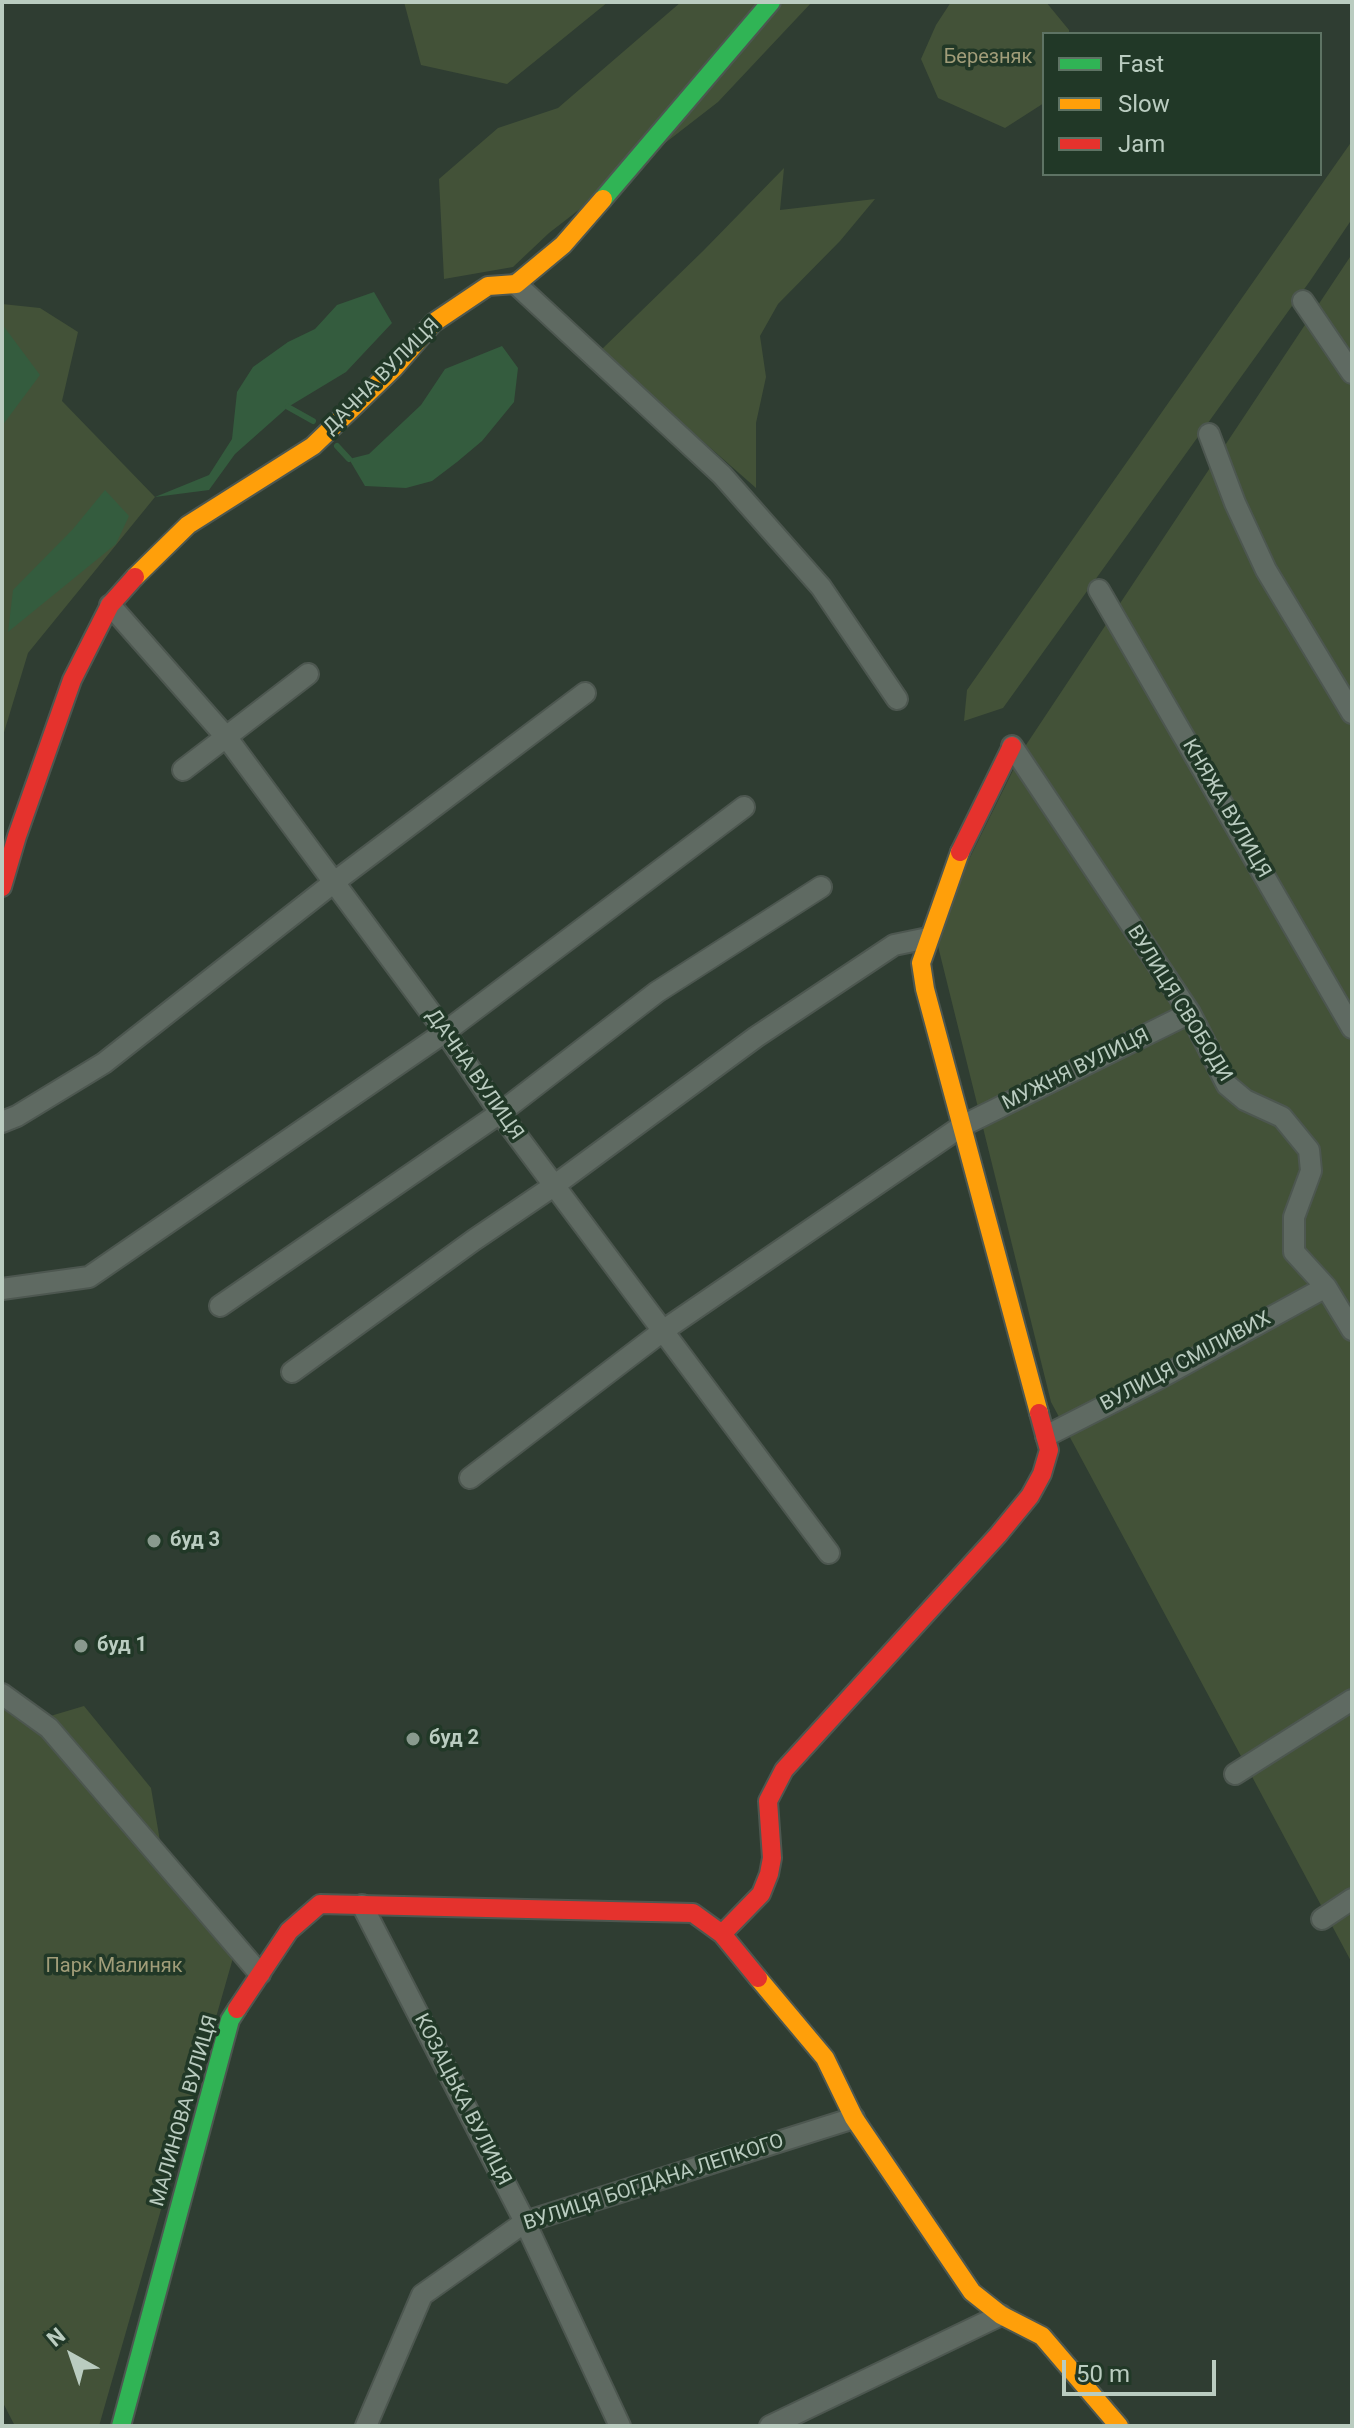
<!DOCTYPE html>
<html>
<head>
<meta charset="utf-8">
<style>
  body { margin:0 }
  #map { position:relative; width:1354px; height:2428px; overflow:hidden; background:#2f3d32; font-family:Roboto,sans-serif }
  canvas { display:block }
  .frame { position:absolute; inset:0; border:4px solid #baccc0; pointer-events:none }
  .legend { position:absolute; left:1042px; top:32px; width:280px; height:144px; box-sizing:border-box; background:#213827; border:2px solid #5e7364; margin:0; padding:10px 14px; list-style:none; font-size:24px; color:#baccc0 }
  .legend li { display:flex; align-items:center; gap:16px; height:40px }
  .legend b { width:40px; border:2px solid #5e7364 }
  .north { position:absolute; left:32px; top:2316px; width:80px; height:80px; -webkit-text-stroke:6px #213827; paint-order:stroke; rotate:320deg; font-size:22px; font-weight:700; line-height:32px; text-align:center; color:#baccc0 }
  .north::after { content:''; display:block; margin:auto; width:28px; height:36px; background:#baccc0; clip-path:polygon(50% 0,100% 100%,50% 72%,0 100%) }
  .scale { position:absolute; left:1062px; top:2360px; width:154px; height:36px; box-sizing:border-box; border:4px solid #baccc0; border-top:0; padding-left:10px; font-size:24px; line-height:28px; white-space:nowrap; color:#baccc0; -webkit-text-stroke:6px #213827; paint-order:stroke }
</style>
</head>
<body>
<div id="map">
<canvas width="1354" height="2428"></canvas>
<div class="frame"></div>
<ul class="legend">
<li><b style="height:10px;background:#30b455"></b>Fast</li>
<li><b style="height:10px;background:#ff9f0a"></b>Slow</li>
<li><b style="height:10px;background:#e5322d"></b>Jam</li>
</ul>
<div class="north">N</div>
<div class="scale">50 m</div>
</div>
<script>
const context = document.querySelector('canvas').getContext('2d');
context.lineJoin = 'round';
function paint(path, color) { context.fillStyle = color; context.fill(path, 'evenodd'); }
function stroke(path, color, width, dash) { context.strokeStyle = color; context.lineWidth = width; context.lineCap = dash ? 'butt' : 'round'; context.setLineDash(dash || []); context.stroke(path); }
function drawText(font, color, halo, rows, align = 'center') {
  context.font = font + ' Roboto,sans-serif'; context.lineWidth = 7; context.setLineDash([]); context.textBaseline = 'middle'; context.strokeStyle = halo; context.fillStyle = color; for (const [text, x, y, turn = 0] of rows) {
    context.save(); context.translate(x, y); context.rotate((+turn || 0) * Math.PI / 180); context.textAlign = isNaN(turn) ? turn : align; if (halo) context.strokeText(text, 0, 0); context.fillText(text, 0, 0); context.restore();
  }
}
paint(new Path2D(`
  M 404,2 L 608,2 L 507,84 L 421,65 Z
  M 681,2 L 812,2 L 718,102 L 549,233 L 513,267 L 444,279 L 439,179 L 498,128 L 558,108 Z
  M 951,2 L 1046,2 L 1069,30 L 1069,34 L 1044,34 L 1044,103 L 1005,128 L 938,98 L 921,59 L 936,25 Z
  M 1352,141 L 1352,219 L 1310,281 L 1003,708 L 964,721 L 967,690 Z
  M 784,168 L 780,210 L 875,199 L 840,241 L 778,304 L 760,336 L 766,377 L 756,423 L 756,488 L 600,351 L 704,250 Z
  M 1352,254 L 1352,1963 L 1051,1402 L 934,930 L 1024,748 Z
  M 2,304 L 40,308 L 78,332 L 62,401 L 155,497 L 28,653 L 2,739 Z
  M 2,1696 L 37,1720 L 84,1706 L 151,1788 L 162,1853 L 239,1937 L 99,2426 L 15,2426 L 2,2401 Z`), '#435238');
paint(new Path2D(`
  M 374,292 L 392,323 L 346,372 L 288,407 L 235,454 L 209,490 L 155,497 L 209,475 L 232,439 L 237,392 L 253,367 L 288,342 L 315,329 L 337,305 Z
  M 2,324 L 40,375 L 2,426 Z
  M 502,346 L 518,368 L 514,402 L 482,441 L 457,462 L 432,481 L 406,488 L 365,486 L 349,459 L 369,454 L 421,405 L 445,369 Z
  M 105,490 L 129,516 L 116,544 L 8,632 L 13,590 L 73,529 Z`), '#345c3e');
stroke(new Path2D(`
  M 288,407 L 313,421
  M 337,446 L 349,459`), '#345c3e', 6);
const street = new Path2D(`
  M 516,284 L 722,475 L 821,587 L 897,699
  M 1303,301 L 1352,373
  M 1209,434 L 1235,503 L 1266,570 L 1352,713
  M 1099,590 L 1352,1028
  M 110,605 L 227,738 L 445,1032 L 500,1113 L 829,1553
  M 1012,746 L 1190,1013 L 1227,1085 L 1245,1100 L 1282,1117 L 1309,1150 L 1311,1171 L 1294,1217 L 1294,1252 L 1326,1287 L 1352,1330
  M 183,770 L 308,674
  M 2,1122 L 17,1116 L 104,1063 L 333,883 L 585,693
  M 2,1289 L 89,1277 L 445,1032 L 744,807
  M 220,1306 L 500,1113 L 657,992 L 821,887
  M 292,1372 L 474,1240 L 555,1185 L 756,1037 L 894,945 L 928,938
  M 1046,1436 L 1158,1379 L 1326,1287
  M 470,1478 L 664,1330 L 962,1126 L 1190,1013
  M 2,1694 L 49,1728 L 260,1974
  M 1235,1774 L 1352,1700
  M 362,1905 L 525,2222 L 620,2426
  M 1322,1919 L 1352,1899
  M 366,2426 L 422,2295 L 525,2222 L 854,2118
  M 770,2426 L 1001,2315`);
const fast = new Path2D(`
  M 603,199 L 771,2
  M 121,2426 L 230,2020 L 237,2009`);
const slow = new Path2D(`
  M 135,577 L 188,525 L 313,446 L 394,368 L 433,323 L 488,286 L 516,284 L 563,245 L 603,199
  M 960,852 L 921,963 L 925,989 L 1039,1413
  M 758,1978 L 825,2058 L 854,2118 L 972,2292 L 1001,2315 L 1042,2336 L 1119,2426`);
const jam = new Path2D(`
  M 960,852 L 1012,746
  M 2,887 L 17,836 L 72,680 L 110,605 L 135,577
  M 722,1934 L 761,1894 L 769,1874 L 772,1858 L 768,1801 L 784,1770 L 998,1535 L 1030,1496 L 1042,1474 L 1049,1450 L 1039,1413
  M 237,2009 L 289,1931 L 320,1904 L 693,1913 L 722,1934 L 758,1978`);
stroke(street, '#4d5750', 24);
stroke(fast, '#4d5750', 22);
stroke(slow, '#4d5750', 22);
stroke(jam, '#4d5750', 22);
stroke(street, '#5f6a62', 20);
stroke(fast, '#30b455', 18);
stroke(slow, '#ff9f0a', 18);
stroke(jam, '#e5322d', 18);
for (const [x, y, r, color] of [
  [154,1541,8,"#899a8e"],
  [81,1646,8,"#899a8e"],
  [413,1739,8,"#899a8e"]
]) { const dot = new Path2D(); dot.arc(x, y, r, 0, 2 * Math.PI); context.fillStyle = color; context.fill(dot); stroke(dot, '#213827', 3); }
drawText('20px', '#a19d79', '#213827', [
  ["Березняк",988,58],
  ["Парк Малиняк",114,1967]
]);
drawText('20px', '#baccc0', '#213827', [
  ["ДАЧНА ВУЛИЦЯ",382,377,-45],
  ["КНЯЖА ВУЛИЦЯ",1226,809,60],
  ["ВУЛИЦЯ СВОБОДИ",1179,1004,58],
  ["МУЖНЯ ВУЛИЦЯ",1076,1070,-26],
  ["ДАЧНА ВУЛИЦЯ",474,1075,55],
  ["ВУЛИЦЯ СМІЛИВИХ",1186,1362,-28],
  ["КОЗАЦЬКА ВУЛИЦЯ",462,2100,63],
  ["МАЛИНОВА ВУЛИЦЯ",185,2111,-74],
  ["ВУЛИЦЯ БОГДАНА ЛЕПКОГО",654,2183,-18]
]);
drawText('bold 20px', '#baccc0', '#213827', [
  ["буд 3",170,1541],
  ["буд 1",97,1646],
  ["буд 2",429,1739]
], 'left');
</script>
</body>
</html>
